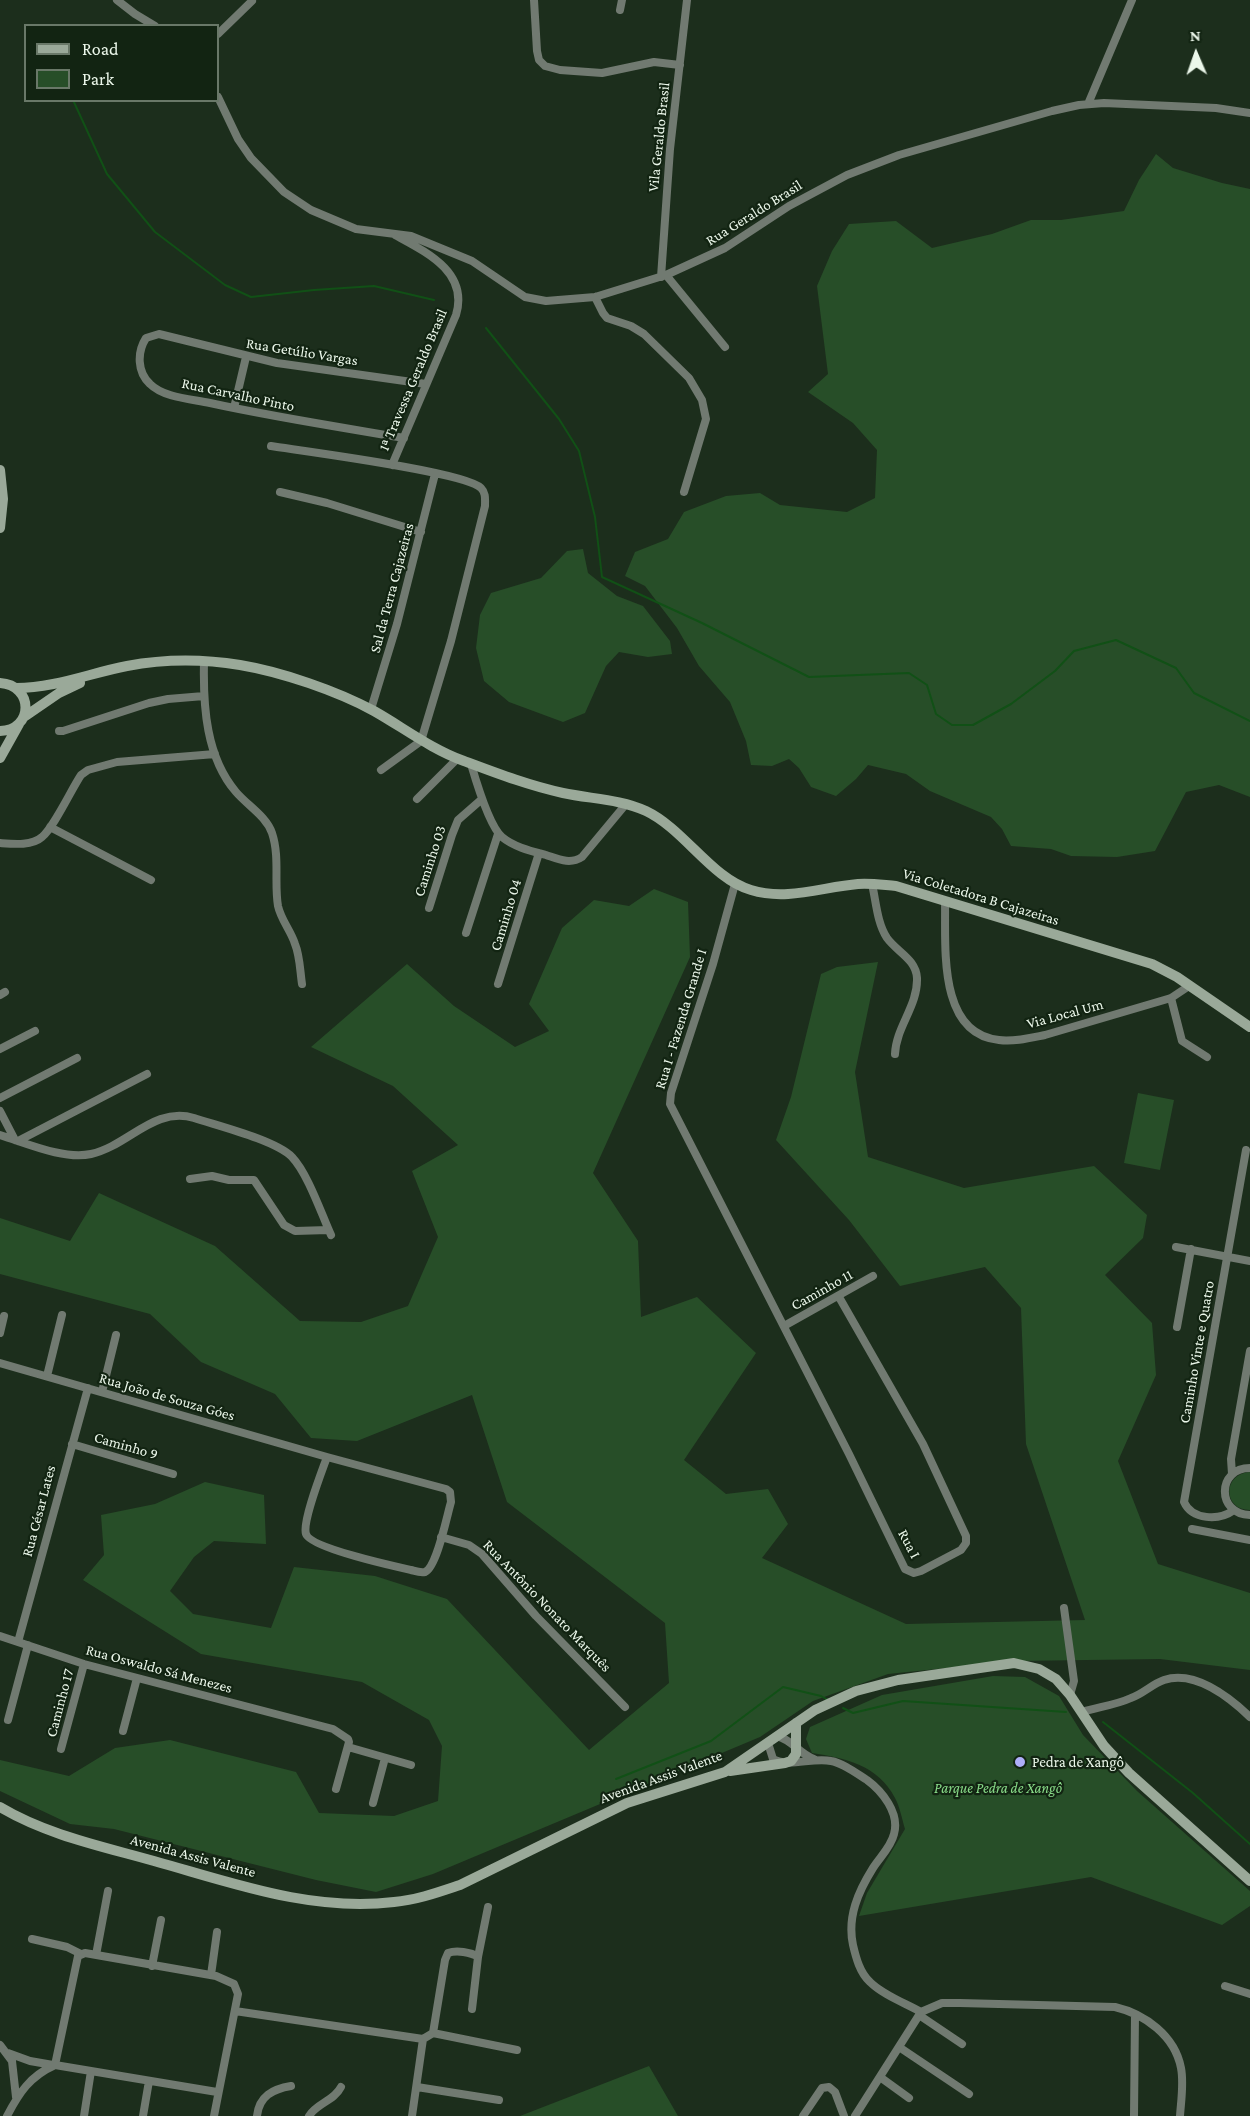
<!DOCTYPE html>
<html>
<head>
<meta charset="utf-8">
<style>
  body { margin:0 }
  #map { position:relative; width:1250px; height:2116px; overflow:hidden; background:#1c2e1c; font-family:"Crimson Pro",serif }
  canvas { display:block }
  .legend { position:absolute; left:24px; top:24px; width:195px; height:78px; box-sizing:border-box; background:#122412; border:2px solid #697868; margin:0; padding:8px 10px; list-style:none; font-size:18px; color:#ebf7ea }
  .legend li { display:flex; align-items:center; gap:12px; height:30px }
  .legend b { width:30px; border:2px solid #697868 }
  .north { position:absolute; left:1166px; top:24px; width:60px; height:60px; -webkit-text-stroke:4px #122412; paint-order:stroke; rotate:358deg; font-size:16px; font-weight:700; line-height:24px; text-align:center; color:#ebf7ea }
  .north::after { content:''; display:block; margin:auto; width:21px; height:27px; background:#ebf7ea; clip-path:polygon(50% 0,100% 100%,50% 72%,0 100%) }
</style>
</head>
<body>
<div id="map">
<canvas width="1250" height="2116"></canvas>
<ul class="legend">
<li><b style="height:8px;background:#9aa999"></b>Road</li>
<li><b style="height:16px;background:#274e28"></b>Park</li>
</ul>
<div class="north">N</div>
</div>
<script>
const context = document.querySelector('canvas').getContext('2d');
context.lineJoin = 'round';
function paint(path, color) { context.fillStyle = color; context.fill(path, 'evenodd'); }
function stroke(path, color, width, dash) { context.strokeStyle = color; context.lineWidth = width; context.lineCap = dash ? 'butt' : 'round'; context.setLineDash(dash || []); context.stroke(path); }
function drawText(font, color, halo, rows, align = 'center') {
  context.font = font + ' "Crimson Pro",serif'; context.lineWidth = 4.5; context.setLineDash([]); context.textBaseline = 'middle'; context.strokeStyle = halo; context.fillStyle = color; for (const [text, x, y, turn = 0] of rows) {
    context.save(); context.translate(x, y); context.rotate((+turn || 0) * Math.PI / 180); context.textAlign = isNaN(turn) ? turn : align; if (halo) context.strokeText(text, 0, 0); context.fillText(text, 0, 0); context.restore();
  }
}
paint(new Path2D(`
  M 1156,154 L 1173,168 L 1222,183 L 1250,189 L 1250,797 L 1219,785 L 1186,792 L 1155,851 L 1117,857 L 1071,856 L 1051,849 L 1011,846 L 1002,829 L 991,817 L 930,791 L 906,774 L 868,765 L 856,779 L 836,796 L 811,787 L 799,768 L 789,759 L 772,766 L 751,765 L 746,741 L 730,702 L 699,666 L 677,628 L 645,586 L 625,576 L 635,552 L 668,539 L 684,512 L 726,496 L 760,493 L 780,505 L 847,512 L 875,498 L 877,450 L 853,423 L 808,392 L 828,374 L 817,286 L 832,251 L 849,224 L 896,221 L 932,248 L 992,234 L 1031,220 L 1061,220 L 1124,211 L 1139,180 Z
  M 583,549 L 588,573 L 617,596 L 643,606 L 670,641 L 672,654 L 648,657 L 619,652 L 606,666 L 585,713 L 563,722 L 509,702 L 484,681 L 476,648 L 480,615 L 491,593 L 541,578 L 567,551 Z
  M 654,889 L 688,902 L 690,957 L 593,1173 L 638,1241 L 641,1317 L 697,1297 L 756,1353 L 684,1460 L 726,1494 L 768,1489 L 788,1524 L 762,1558 L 906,1624 L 1085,1620 L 1026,1444 L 1021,1308 L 985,1267 L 900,1286 L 849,1220 L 776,1140 L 791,1097 L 821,974 L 837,967 L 878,962 L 855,1072 L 868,1157 L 964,1188 L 1094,1166 L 1147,1215 L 1143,1238 L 1105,1275 L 1152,1323 L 1156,1375 L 1118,1461 L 1158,1564 L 1250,1593 L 1250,1670 L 1160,1659 L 1015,1661 L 888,1674 L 813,1701 L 760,1737 L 433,1874 L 376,1892 L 316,1880 L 114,1829 L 70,1824 L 0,1791 L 0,1760 L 69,1776 L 115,1748 L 170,1740 L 296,1772 L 319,1813 L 394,1816 L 438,1801 L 442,1746 L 429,1720 L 362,1682 L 201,1654 L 83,1580 L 104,1555 L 101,1515 L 155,1504 L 205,1482 L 264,1495 L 266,1544 L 214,1541 L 194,1557 L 170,1591 L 193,1614 L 271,1628 L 294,1567 L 375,1576 L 447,1599 L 589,1750 L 669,1683 L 665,1623 L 507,1502 L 472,1395 L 357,1441 L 311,1438 L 275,1394 L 201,1362 L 150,1314 L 0,1274 L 0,1218 L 70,1241 L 99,1193 L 215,1246 L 300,1321 L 361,1322 L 408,1306 L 438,1237 L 412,1171 L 458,1145 L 393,1086 L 311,1047 L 407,964 L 454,1006 L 515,1047 L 549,1031 L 529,1004 L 562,928 L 594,900 L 629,906 Z
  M 1138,1093 L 1174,1100 L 1160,1170 L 1124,1163 Z
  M 1250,1472 L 1250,1510 C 1223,1510 1222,1474 1250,1472 Z
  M 993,1676 L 1025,1677 L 1059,1696 L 1083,1735 L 1137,1791 L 1250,1891 L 1250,1906 L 1222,1925 L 1091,1877 L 859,1916 L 867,1893 L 905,1829 C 902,1819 900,1807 895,1798 C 878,1765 845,1758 812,1753 L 806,1739 L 810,1727 L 882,1695 Z
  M 649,2066 L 678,2116 L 520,2116 Z`), '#274e28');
stroke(new Path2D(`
  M 73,100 L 107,174 L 155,232 L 225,285 L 251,297 L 314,290 L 374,286 L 434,300
  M 486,328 L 559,419 L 579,451 L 595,517 L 602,577 L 702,623 L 809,677 L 909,673 L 927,685 L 936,714 L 952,725 L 973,725 L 1011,704 L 1055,671 L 1074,651 L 1116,640 L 1176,668 L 1194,693 L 1250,721
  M 843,1708 L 853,1713 L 903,1701 L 1066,1712
  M 1103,1722 L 1193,1793 L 1250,1844
  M 616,1779 L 711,1741 L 783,1687 L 821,1696 L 828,1700`), '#115016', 2);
stroke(new Path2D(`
  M 117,0 L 135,14 L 155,26
  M 534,0 L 537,51 L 539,60 L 545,66 L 560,70 L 602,73 L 654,62 L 680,65
  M 620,10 L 622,0
  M 218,34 L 252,1
  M 218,97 L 238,139 L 251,158 L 284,192 L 311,210 L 356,229 L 411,236 L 472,261 L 525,297 L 546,301 L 595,297 L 666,275 L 725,248 L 789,206 L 847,175 L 899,155 L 1052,111 L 1079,105 L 1104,103 L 1216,108 L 1250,113
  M 1088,104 L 1132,0
  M 666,275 L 725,347
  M 661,277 L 670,149 L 687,0
  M 595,297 L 603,313 L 607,318 L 631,326 L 644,334 L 689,378 L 702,400 L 706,419 L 684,492
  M 234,408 L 246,357
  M 404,438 C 339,427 274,417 210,403 C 192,399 164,398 150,384 C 137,372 137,352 146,338 L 159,334 L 277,363 L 426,384
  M 271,446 C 303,451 466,472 481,488 C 486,493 485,499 485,506 L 451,641 L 421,741 L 381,770
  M 392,465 L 456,315 C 469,272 426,252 395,235
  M 280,492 L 327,503 L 421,532
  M 204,662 C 203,706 206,757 236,792 C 248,806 266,816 272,833 C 280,857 274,883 278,906 C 281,920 291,931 295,944 C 300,956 300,971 302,984
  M 371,709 L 397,624 L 435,474
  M 59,731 L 63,731 L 149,703 L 168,699 L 204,696
  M 471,764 C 476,781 489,826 502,837 C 514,847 531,851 546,855 C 558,859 570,865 582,857 L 626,804
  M 417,799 L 457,759
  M 50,827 L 151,880
  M 0,843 C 13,844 32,846 42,837 C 54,827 71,790 81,775 L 88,770 L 117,762 L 215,754
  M 735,884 L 713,964 L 671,1093 L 670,1104 L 849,1454 L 905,1569 L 914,1573 L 921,1571 L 961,1550 L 966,1543 L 966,1536 L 923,1444 L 839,1297
  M 872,884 C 876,901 877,923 887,938 C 897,952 916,959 917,978 C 918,1006 896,1027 895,1054
  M 945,901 C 946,945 937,1034 999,1040 C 1014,1042 1030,1038 1045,1035 L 1171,998 L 1189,986
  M 429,908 L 452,835 L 458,820 L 482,799
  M 466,933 L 498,834
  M 498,984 L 539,853
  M 0,995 L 5,992
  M 1171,998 L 1182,1041 L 1207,1057
  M 0,1049 L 35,1031
  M 0,1098 L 77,1058
  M 0,1111 L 15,1140
  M 0,1135 C 26,1143 64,1160 91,1154 C 128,1146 154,1106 194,1118 C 218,1126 275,1140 292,1157 C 308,1174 321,1213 331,1235
  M 18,1141 L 147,1074
  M 190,1179 L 212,1176 L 229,1180 L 254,1180 L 284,1225 L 295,1231 L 328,1230
  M 1176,1247 L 1250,1261
  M 784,1326 L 873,1276
  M 1177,1327 L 1191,1249
  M 0,1333 L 4,1316
  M 0,1363 L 327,1457 L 446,1489 L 450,1492 L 451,1502 C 447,1515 437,1567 425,1572 C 420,1573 415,1571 411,1570 C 393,1566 310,1548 306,1534 C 302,1522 322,1471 327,1457
  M 47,1376 L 62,1315
  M 102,1392 L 116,1335
  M 72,1444 L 173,1474
  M 1250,1468 C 1217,1468 1216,1514 1250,1515
  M 1232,1474 L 1231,1459 L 1250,1351
  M 1234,1510 C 1219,1521 1192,1520 1184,1502 L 1246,1150
  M 1192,1529 L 1250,1540
  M 441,1537 L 469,1545 L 482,1554 L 536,1616 L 625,1707
  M 1064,1608 L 1074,1681 L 1070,1695
  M 0,1636 L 84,1664 L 333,1729 L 348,1739 L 349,1742 L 336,1789
  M 18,1642 L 88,1388
  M 1082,1712 C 1098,1707 1116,1705 1131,1698 C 1143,1694 1152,1684 1164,1680 C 1195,1670 1229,1697 1250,1717
  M 8,1720 L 28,1645
  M 123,1731 L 137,1678
  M 777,1736 C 793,1740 799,1754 814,1759
  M 768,1743 L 773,1759 C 789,1768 812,1757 831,1761 C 843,1763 856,1773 867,1780 C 882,1791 900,1813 894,1834 C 891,1847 880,1857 873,1868 C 858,1892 847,1917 853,1945 C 856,1958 860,1973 870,1982 C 883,1995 905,2003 921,2012
  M 348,1747 L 411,1765
  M 61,1749 L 84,1664
  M 373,1803 L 385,1758
  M 32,1939 L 67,1947 L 81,1954
  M 96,1955 L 108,1891
  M 478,1957 L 488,1907
  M 152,1966 L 161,1920
  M 211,1975 L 217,1932
  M 1225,1986 L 1250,1994
  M 235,2011 L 423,2039
  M 919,2015 L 962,2044
  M 433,2033 L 517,2050
  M 423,2039 L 433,2033 L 445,1960 L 448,1953 C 456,1950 471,1952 478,1957 L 472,2009
  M 0,2045 L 12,2061 L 16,2097
  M 899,2047 L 969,2094
  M 8,2053 L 30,2061 L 53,2065
  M 880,2077 L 909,2098
  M 417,2087 L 499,2100
  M 7,2116 C 19,2093 30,2076 55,2065
  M 84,2116 L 91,2071
  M 143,2116 L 149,2081
  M 214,2116 L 238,1994 L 234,1984 L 216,1976 L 85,1953 L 78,1956 L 55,2065 L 217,2092
  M 257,2116 C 259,2096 273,2089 291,2086
  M 309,2116 C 317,2103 334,2101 341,2087
  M 412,2116 L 423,2039
  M 803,2116 L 822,2088 L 829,2087 L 835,2092 L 844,2116
  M 855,2116 L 921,2012 L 942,2003 L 960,2003 L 1115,2007 C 1145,2014 1175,2036 1181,2068 C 1184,2083 1181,2101 1180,2116
  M 1134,2116 L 1135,2014`), '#717a71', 8);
stroke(new Path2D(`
  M 0,470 L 3,499 L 0,528
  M 0,683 C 34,685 34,730 0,731
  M 16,688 C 55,688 90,673 127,666 C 164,659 203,659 240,665 C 282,672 337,691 374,711 C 404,728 431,749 464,761 C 496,773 530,786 563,793 C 591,799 620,799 646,811 C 684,829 712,879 751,890 C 787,901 822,887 858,884 C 871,883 883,885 896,886 L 1152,964 L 1177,977 L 1250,1027
  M 24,717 L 59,693 L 80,683
  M 0,758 L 19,724
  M 730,1771 L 785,1763 L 791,1761 L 796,1754 L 796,1723
  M 0,1807 C 47,1835 101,1846 154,1861 C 233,1883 311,1912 394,1902 C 417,1900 439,1892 460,1885 L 627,1803 L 725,1772 L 815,1710 L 856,1691 L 898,1680 L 1014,1663 L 1039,1669 L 1056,1679 L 1070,1695 L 1104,1746 L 1129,1773 L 1250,1881`), '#9aa999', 10);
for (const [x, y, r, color] of [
  [1020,1762,6,"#aeaefa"]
]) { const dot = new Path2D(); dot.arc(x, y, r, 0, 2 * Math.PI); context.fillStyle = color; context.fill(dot); stroke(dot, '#122412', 2); }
drawText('15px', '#ebf7ea', '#122412', [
  ["Vila Geraldo Brasil",659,137,-84],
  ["Rua Geraldo Brasil",754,213,-32],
  ["Rua Getúlio Vargas",302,352,9],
  ["1ª Travessa Geraldo Brasil",413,380,-67],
  ["Rua Carvalho Pinto",238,395,12],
  ["Sal da Terra Cajazeiras",392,588,-75],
  ["Caminho 03",430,861,-72],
  ["Via Coletadora B Cajazeiras",981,897,17],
  ["Caminho 04",506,915,-73],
  ["Via Local Um",1065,1014,-15],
  ["Rua I - Fazenda Grande I",681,1019,-73],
  ["Caminho 11",822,1290,-29],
  ["Caminho Vinte e Quatro",1197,1352,-80],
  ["Rua João de Souza Góes",167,1397,16],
  ["Caminho 9",126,1446,16],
  ["Rua César Lates",39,1511,-75],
  ["Rua I",909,1544,62],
  ["Rua Antônio Nonato Marquês",547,1606,46],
  ["Rua Oswaldo Sá Menezes",159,1669,15],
  ["Caminho 17",60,1703,-75],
  ["Avenida Assis Valente",661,1777,-20],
  ["Avenida Assis Valente",193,1856,15]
]);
drawText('15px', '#ebf7ea', '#122412', [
  ["Pedra de Xangô",1032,1762]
], 'left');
drawText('italic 15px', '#88da88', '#122412', [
  ["Parque Pedra de Xangô",998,1788]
]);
</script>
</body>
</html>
